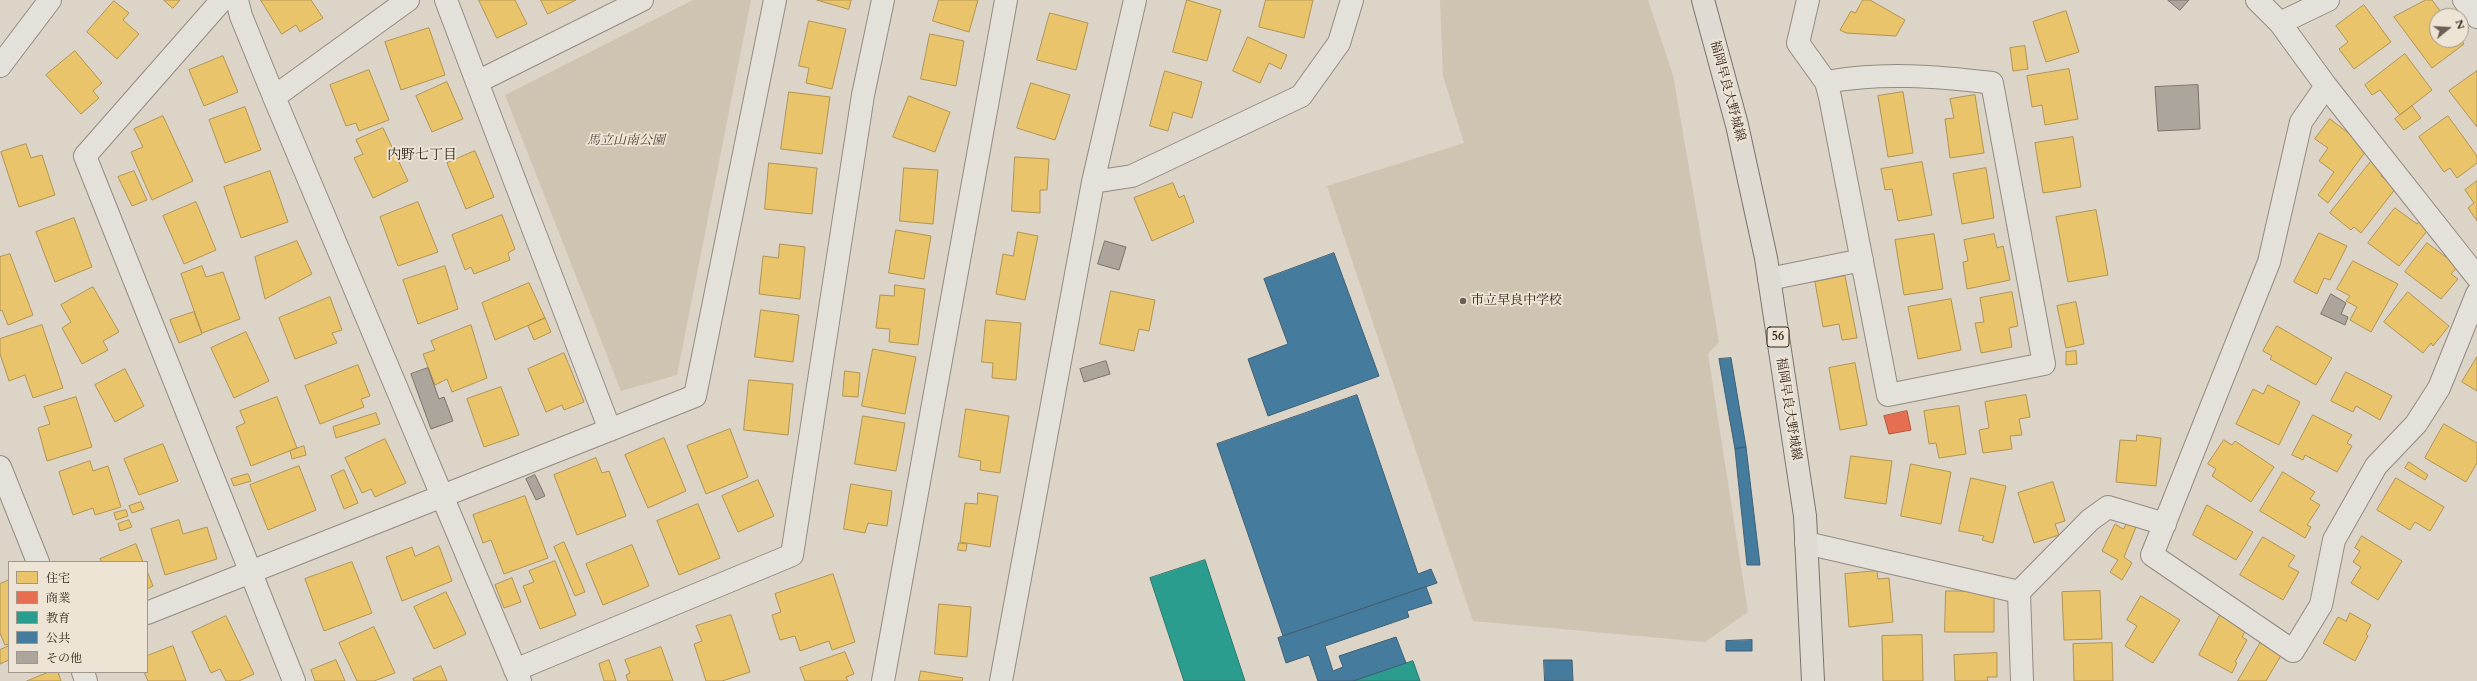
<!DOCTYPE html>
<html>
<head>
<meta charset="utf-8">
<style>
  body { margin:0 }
  #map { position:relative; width:2477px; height:681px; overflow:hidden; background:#dcd4c6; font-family:Cardo,"Noto Serif JP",serif }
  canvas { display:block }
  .legend { position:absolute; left:8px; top:561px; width:140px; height:112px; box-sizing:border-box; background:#ede4d5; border:1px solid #a1968a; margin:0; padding:5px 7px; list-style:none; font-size:12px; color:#30221a }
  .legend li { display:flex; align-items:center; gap:8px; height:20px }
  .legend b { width:20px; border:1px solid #a1968a }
  .north { position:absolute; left:2429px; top:8px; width:40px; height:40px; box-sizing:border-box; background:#ede4d5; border:1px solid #a1968a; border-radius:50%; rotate:72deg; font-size:11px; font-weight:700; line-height:16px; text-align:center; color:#30221a }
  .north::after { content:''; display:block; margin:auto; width:14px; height:18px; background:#6c6056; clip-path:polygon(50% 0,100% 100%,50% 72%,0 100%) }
</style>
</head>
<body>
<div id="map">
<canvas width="2477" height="681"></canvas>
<ul class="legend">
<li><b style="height:11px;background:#e9c46a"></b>住宅</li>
<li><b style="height:11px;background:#e76f51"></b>商業</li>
<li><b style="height:11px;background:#2a9d8f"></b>教育</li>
<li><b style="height:11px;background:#457b9d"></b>公共</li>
<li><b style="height:11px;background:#aca59c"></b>その他</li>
</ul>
<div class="north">N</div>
</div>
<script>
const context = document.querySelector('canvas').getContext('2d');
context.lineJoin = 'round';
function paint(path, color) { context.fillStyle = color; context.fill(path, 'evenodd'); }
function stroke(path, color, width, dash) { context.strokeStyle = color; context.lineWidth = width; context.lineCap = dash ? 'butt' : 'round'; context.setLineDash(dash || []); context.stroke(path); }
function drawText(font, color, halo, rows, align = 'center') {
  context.font = font + ' Cardo,"Noto Serif JP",serif'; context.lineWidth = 4; context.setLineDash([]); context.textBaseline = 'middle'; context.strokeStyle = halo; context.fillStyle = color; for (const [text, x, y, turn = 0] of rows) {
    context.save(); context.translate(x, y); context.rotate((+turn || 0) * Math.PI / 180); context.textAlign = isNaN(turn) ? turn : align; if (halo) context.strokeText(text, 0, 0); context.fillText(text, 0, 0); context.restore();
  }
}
paint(new Path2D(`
  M 693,0 L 751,0 L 677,375 L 621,391 L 505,95 Z
  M 1440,0 L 1648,0 L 1673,75 L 1719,342 L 1708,354 L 1748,612 L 1705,642 L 1473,621 L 1327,186 L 1464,143 L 1443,76 Z`), '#cfc4b2');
const homes = new Path2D(`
  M 164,0 L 180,0 L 173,8 Z
  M 261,0 L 311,0 L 323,18 L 300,32 L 296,25 L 282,34 Z
  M 479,0 L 515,0 L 527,24 L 497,38 Z
  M 541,0 L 576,0 L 548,14 Z
  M 817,0 L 851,0 L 849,9 Z
  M 939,0 L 978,0 L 969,32 L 933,21 Z
  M 1187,0 L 1221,10 L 1207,61 L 1173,52 Z
  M 1266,0 L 1313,0 L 1304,38 L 1259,27 Z
  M 1863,0 L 1870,0 L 1905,20 L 1896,36 L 1846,33 L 1840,30 L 1851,11 L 1855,13 Z
  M 2426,0 L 2432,0 L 2444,16 L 2437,16 L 2437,40 L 2461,39 L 2464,44 L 2432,68 L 2394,17 Z
  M 114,1 L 129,13 L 123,20 L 139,34 L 117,59 L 87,32 Z
  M 2364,5 L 2391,42 L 2354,69 L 2339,49 L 2348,42 L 2336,26 Z
  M 2066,11 L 2079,52 L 2046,62 L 2033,22 Z
  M 1050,13 L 1088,23 L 1076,70 L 1037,60 Z
  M 809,21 L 846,29 L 832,89 L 806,83 L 809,68 L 799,66 Z
  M 429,28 L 445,75 L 401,90 L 385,42 Z
  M 930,34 L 964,41 L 956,86 L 921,79 Z
  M 1248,37 L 1287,55 L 1281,69 L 1269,63 L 1260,83 L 1233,71 Z
  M 2025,46 L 2028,69 L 2013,71 L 2010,48 Z
  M 75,51 L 102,83 L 93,91 L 99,98 L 81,114 L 46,75 Z
  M 2405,54 L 2432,90 L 2400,115 L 2380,90 L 2372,95 L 2365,85 Z
  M 223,56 L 238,92 L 204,106 L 189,70 Z
  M 2069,69 L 2078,119 L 2045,125 L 2042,105 L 2032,107 L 2027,76 Z
  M 369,70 L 389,120 L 359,131 L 356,123 L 346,126 L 330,85 Z
  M 1165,71 L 1202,82 L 1192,118 L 1173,112 L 1168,131 L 1150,126 Z
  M 2477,71 L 2477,127 L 2449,91 Z
  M 447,82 L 463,119 L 432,132 L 416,96 Z
  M 1031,83 L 1070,95 L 1055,140 L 1017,128 Z
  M 789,92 L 830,97 L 822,154 L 781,149 Z
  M 1903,92 L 1913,153 L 1888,157 L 1878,96 Z
  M 1975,95 L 1984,153 L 1950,158 L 1945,119 L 1954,118 L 1950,99 Z
  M 909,96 L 950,112 L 935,152 L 893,137 Z
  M 2412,106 L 2421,118 L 2404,130 L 2395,119 Z
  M 245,107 L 261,150 L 225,163 L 209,120 Z
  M 163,116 L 193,181 L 152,200 L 131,152 L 143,147 L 134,129 Z
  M 2448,116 L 2477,156 L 2477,163 L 2457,178 L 2450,168 L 2444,172 L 2419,137 Z
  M 2330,119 L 2368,148 L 2328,203 L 2318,195 L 2334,172 L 2319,161 L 2328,148 L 2315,139 Z
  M 383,128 L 408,181 L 373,198 L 354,158 L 363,154 L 356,140 Z
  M 2073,137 L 2081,187 L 2043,193 L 2035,143 Z
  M 26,144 L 31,158 L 42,155 L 55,195 L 19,207 L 1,152 Z
  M 475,151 L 494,197 L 466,209 L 447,163 Z
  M 1015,157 L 1049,159 L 1047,190 L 1040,190 L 1040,213 L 1012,211 Z
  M 2373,159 L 2385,170 L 2381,176 L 2396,188 L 2361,233 L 2354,227 L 2351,230 L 2330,213 Z
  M 1922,162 L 1932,215 L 1898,221 L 1892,189 L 1885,190 L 1881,169 Z
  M 769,163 L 817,168 L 812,214 L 765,209 Z
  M 904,168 L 938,170 L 933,224 L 900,221 Z
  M 1986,168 L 1994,218 L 1962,224 L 1953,174 Z
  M 134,171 L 147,200 L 132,206 L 118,177 Z
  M 270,171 L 288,222 L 241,238 L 224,187 Z
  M 2477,181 L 2477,221 L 2468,208 L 2474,203 L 2465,190 Z
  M 1173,183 L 1179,198 L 1184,195 L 1194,222 L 1152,241 L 1134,198 Z
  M 196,202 L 216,250 L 184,264 L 163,216 Z
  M 418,202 L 438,252 L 398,266 L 380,217 Z
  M 2395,208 L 2417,224 L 2421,219 L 2431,226 L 2399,266 L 2368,243 Z
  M 2096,210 L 2108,275 L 2068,282 L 2056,217 Z
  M 502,215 L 515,249 L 508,253 L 510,260 L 474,274 L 471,267 L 465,270 L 452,235 Z
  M 74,218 L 92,267 L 55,282 L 36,232 Z
  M 896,230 L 931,236 L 924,279 L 889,273 Z
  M 1018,232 L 1038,236 L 1025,300 L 996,294 L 1003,254 L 1013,256 Z
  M 2319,233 L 2347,246 L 2330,280 L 2324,278 L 2317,294 L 2294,282 Z
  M 1934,234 L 1943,289 L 1904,295 L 1895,240 Z
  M 1994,234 L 1997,248 L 2003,246 L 2010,280 L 1967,289 L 1963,262 L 1968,261 L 1964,240 Z
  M 297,241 L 312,274 L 265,299 L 255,257 Z
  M 2427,243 L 2458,266 L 2451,274 L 2458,279 L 2441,299 L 2405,272 Z
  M 780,244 L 805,247 L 800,299 L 759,294 L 763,256 L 778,258 Z
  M 10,254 L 33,315 L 8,325 L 2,310 L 0,311 L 0,257 Z
  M 2353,261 L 2398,284 L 2371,332 L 2350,320 L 2357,307 L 2346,301 L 2350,296 L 2337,289 Z
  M 202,266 L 206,277 L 223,272 L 240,319 L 202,333 L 181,274 Z
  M 445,266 L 458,309 L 418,324 L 403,280 Z
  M 1845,276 L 1857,338 L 1842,340 L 1839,324 L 1823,327 L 1815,282 Z
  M 529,283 L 545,318 L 495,340 L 482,303 Z
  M 895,285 L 925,289 L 918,345 L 889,342 L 890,329 L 876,328 L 880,295 L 894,296 Z
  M 93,287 L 119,332 L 103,341 L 108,350 L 82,364 L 62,328 L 71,322 L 61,305 Z
  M 1111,291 L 1155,300 L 1149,331 L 1139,329 L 1134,351 L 1100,344 Z
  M 2012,292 L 2018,326 L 2009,328 L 2012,347 L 1981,353 L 1975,323 L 1984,322 L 1980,298 Z
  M 2408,292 L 2449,326 L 2433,346 L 2431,343 L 2423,353 L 2384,322 Z
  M 330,297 L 342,330 L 332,333 L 337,343 L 295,359 L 279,318 Z
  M 1951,299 L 1961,350 L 1918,359 L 1908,307 Z
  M 2076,302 L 2084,344 L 2066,348 L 2057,306 Z
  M 761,310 L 799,315 L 793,362 L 755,357 Z
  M 194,312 L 202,334 L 179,343 L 170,320 Z
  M 545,318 L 551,332 L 534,340 L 528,326 Z
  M 986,320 L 1021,323 L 1016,380 L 992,378 L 993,363 L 982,362 Z
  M 42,325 L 63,388 L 33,398 L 25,375 L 9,381 L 0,354 L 0,339 Z
  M 471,325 L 487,378 L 452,392 L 447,379 L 435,385 L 423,354 L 435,350 L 431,341 Z
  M 2277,326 L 2332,358 L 2316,385 L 2270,359 L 2272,356 L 2263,351 Z
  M 246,332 L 269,381 L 234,398 L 211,348 Z
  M 873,349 L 916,357 L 905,414 L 862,406 Z
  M 2076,351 L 2077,364 L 2066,365 L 2066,352 Z
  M 564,353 L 584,402 L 564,410 L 562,405 L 546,412 L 528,369 Z
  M 2477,357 L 2477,391 L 2462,382 Z
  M 1855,363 L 1867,425 L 1840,430 L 1829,368 Z
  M 358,365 L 370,396 L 361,399 L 364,407 L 320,424 L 305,386 Z
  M 125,369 L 144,406 L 115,422 L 95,385 Z
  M 845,371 L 860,373 L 858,397 L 843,396 Z
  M 2346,372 L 2392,396 L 2380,420 L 2356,406 L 2353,412 L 2331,401 Z
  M 749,380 L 793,384 L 788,435 L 744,430 Z
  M 2268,385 L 2300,402 L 2279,445 L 2236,424 L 2253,389 L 2263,394 Z
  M 501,387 L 519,435 L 484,447 L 467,399 Z
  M 2026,395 L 2030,417 L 2019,419 L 2022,435 L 2010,436 L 2012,449 L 1983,453 L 1979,430 L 1989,428 L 1985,402 Z
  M 76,397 L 92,447 L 47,461 L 38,428 L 50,424 L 44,407 Z
  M 277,397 L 297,448 L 251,466 L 236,427 L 245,423 L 240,411 Z
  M 1959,406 L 1966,454 L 1939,458 L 1936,443 L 1929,444 L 1924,411 Z
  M 966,409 L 1009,416 L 1000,473 L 980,470 L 981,461 L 959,457 Z
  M 376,413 L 380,424 L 336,438 L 333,427 Z
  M 2313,415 L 2352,435 L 2347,443 L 2352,446 L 2337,472 L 2305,455 L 2303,460 L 2292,455 Z
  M 863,416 L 905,423 L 896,471 L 855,464 Z
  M 2444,424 L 2477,443 L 2477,463 L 2466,482 L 2425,458 Z
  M 730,429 L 748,477 L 706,494 L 687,446 Z
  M 2137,435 L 2161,438 L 2156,486 L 2116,482 L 2120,440 L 2136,441 Z
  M 664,438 L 686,491 L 648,508 L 625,455 Z
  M 385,439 L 406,483 L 375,497 L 371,489 L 362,493 L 345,458 Z
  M 2224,440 L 2232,445 L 2235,441 L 2274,467 L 2251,502 L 2212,476 L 2216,469 L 2208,464 Z
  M 163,444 L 178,481 L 139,495 L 124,459 Z
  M 304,446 L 306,455 L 292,459 L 290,451 Z
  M 1851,456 L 1892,461 L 1886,504 L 1845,498 Z
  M 596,458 L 602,473 L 609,471 L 626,516 L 577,535 L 554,475 Z
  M 90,461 L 93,471 L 108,466 L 121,507 L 95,515 L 93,508 L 73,515 L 59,472 Z
  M 2409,462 L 2428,475 L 2425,480 L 2405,468 Z
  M 1911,464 L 1951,472 L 1941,524 L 1901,516 Z
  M 299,466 L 316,510 L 268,530 L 250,485 Z
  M 344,470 L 358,503 L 344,509 L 331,476 Z
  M 2283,472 L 2315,492 L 2310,499 L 2320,505 L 2307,525 L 2311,527 L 2305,538 L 2260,511 Z
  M 248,474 L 251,481 L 234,486 L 231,479 Z
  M 1971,478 L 2006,486 L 1993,543 L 1982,540 L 1984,536 L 1959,531 Z
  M 2396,478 L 2444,507 L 2430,531 L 2415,522 L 2410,530 L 2377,510 Z
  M 758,480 L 774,516 L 738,532 L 722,496 Z
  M 2053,482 L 2065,521 L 2055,524 L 2059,535 L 2034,543 L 2018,493 Z
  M 851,484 L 892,491 L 887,526 L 868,523 L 865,533 L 844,529 Z
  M 978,493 L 998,496 L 990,547 L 960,542 L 965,503 L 977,504 Z
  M 525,496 L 548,558 L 504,574 L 491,540 L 483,543 L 473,515 Z
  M 141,502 L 144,509 L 132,513 L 129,506 Z
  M 698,504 L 720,558 L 679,575 L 657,521 Z
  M 2207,505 L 2253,532 L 2236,560 L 2193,535 Z
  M 126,510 L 128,516 L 116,520 L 114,513 Z
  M 129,520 L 132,527 L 120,531 L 118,524 Z
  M 179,520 L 183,534 L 207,527 L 217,559 L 165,575 L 151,529 Z
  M 2128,522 L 2136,527 L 2124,557 L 2132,563 L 2122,580 L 2110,572 L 2118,560 L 2102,551 L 2115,524 L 2123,529 Z
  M 2362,536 L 2402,561 L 2378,600 L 2351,583 L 2361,567 L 2353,562 L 2360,551 L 2355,548 Z
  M 2263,537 L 2295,556 L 2288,566 L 2299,572 L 2283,600 L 2240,575 Z
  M 564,542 L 585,592 L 575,596 L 554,547 Z
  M 959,543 L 967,544 L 966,551 L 958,550 Z
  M 136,544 L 143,562 L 102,562 L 100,559 Z
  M 632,545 L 649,586 L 603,605 L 586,564 Z
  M 439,546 L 452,581 L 402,601 L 386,557 L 412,547 L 415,556 Z
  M 555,561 L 576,615 L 540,629 L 523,586 L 534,582 L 529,571 Z
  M 352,562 L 372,613 L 324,631 L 305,579 Z
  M 147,571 L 153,586 L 147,589 Z
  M 1877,571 L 1878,579 L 1889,578 L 1893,622 L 1849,627 L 1845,574 Z
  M 833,574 L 855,642 L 832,650 L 829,641 L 800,651 L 795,636 L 780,640 L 772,615 L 781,612 L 775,594 Z
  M 512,578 L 521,602 L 504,608 L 495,585 Z
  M 9,580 L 9,644 L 5,645 L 0,633 L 0,584 Z
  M 1946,591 L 1994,591 L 1994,632 L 1945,632 Z
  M 2100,591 L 2102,639 L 2064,640 L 2062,592 Z
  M 446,592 L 466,634 L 434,649 L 414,607 Z
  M 2141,596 L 2180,620 L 2153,663 L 2125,646 L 2137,626 L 2127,620 Z
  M 939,604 L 971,607 L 967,657 L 935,654 Z
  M 2221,613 L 2247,628 L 2242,637 L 2247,640 L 2235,662 L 2237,663 L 2232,673 L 2199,655 Z
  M 2350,613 L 2371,625 L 2366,634 L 2368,636 L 2355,661 L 2323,643 L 2338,617 L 2346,621 Z
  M 731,615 L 750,672 L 722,681 L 706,681 L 694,644 L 702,641 L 696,626 Z
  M 226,616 L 254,674 L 239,681 L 226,681 L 220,669 L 211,673 L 192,632 Z
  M 374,627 L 395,673 L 374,681 L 357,681 L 339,643 Z
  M 1922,635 L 1923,681 L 1883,681 L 1882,636 Z
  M 2265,635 L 2286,647 L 2266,681 L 2238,681 Z
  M 2112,643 L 2113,681 L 2074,681 L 2073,644 Z
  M 9,646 L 9,660 L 0,664 L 0,650 Z
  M 173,646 L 186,681 L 148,681 L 144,672 L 147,672 L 147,656 Z
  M 661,647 L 673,681 L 628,681 L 626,675 L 630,673 L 625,660 Z
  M 845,652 L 854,674 L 846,677 L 848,681 L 805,681 L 800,668 Z
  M 1997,653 L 1997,677 L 1987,677 L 1988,681 L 1955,681 L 1954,655 Z
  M 336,660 L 345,681 L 315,681 L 311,670 Z
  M 609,660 L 616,681 L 604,681 L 599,664 Z
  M 441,666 L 447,681 L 414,681 L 413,679 Z
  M 921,671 L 963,678 L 962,681 L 919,681 Z
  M 49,672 L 58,672 L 61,681 L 27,681 Z`);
paint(homes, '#e9c46a');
stroke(homes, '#b29352', 1);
const shops = new Path2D(`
  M 1907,411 L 1911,430 L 1889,434 L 1884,416 Z`);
paint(shops, '#e76f51');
stroke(shops, '#b05840', 1);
const schools = new Path2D(`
  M 1205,560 L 1245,681 L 1184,681 L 1150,578 Z
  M 1413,661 L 1420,681 L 1353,681 L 1406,663 Z`);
paint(schools, '#2a9d8f');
stroke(schools, '#2c786c', 1);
const public = new Path2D(`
  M 1334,253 L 1379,376 L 1268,416 L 1248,359 L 1288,344 L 1264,279 Z
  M 1731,358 L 1746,447 L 1735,449 L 1719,359 Z
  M 1357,395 L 1418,574 L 1431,569 L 1437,583 L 1283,636 L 1217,444 Z
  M 1746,447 L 1760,565 L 1747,565 L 1735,449 Z
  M 1426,587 L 1432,603 L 1407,611 L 1409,617 L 1325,646 L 1333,671 L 1343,667 L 1339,656 L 1396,637 L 1406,663 L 1353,681 L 1318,681 L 1309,655 L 1286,663 L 1278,638 Z
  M 1752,640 L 1752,651 L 1726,651 L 1726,641 Z
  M 1544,660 L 1572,660 L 1573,681 L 1545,681 Z`);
paint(public, '#457b9d');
stroke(public, '#3f6076', 1);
const building = new Path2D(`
  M 2168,0 L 2189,0 L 2180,10 Z
  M 2198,85 L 2200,129 L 2158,131 L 2155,87 Z
  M 1105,241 L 1126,247 L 1119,270 L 1098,264 Z
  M 2331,294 L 2346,303 L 2341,314 L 2348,317 L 2345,325 L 2321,314 Z
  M 1106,361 L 1110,374 L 1084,382 L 1080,369 Z
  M 428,368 L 439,399 L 444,397 L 453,421 L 431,429 L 411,374 Z
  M 535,475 L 545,496 L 536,500 L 526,479 Z`);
paint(building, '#aca59c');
stroke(building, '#7a736b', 1);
const minor = new Path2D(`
  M 222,0 L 85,156 L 294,681
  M 237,0 L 241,16 L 274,97 L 520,681
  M 446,0 L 477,82 L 642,0
  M 1808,0 L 1798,43 L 1826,82 L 1830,97 L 1888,395 L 2044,364 L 1992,83 C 1936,76 1881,72 1826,82
  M 2257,0 L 2280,23 L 2326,86
  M 2464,0 L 2477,17
  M 2280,23 L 2328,0
  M 0,66 L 50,0
  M 477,82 L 610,430
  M 274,97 L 408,0
  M 1093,182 L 1132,176 L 1301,96 L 1339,43 L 1352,0
  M 2477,277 L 2326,86 L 2301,122 L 2269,262 L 2152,555 L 2293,651 L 2321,605 L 2334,540 L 2376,466 L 2416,424 L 2439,388 L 2477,294
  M 1769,279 L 1862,260
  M 0,467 L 38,562
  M 1806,543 L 2019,592 L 2090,520 L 2108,507 L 2165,524
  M 2019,592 L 2022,681
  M 147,613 L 695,396 L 775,0
  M 515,670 L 792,555 L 863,95 L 883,0
  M 83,672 L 86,681
  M 883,681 L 1006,0
  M 1001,681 L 1093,182 L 1135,0`);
const major = new Path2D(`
  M 1703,0 L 1737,125 L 1766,258 L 1805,516 L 1813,681`);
stroke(minor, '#928b82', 24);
stroke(major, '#7a736b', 24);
stroke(minor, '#e4e0da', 22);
stroke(major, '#dfdbd3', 22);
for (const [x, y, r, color] of [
  [1463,301,4,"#6c6056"]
]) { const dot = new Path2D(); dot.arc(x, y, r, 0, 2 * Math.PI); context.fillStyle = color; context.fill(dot); stroke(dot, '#ede4d5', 1.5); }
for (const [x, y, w] of [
  [1778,337,22]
]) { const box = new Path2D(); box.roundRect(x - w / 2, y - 10, w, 20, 3); context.fillStyle = '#ede4d5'; context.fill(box); stroke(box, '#30221a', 1); }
drawText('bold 12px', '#30221a', null, [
  ["56",1778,337]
]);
drawText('13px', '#30221a', '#ede4d5', [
  ["福岡早良大野城線",1727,91,75],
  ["福岡早良大野城線",1788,409,81]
]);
drawText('italic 13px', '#55473c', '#ede4d5', [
  ["馬立山南公園",626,141]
]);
drawText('13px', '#30221a', '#ede4d5', [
  ["市立早良中学校",1471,301]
], 'left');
drawText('14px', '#30221a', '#ede4d5', [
  ["内野七丁目",422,156]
]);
</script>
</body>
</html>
